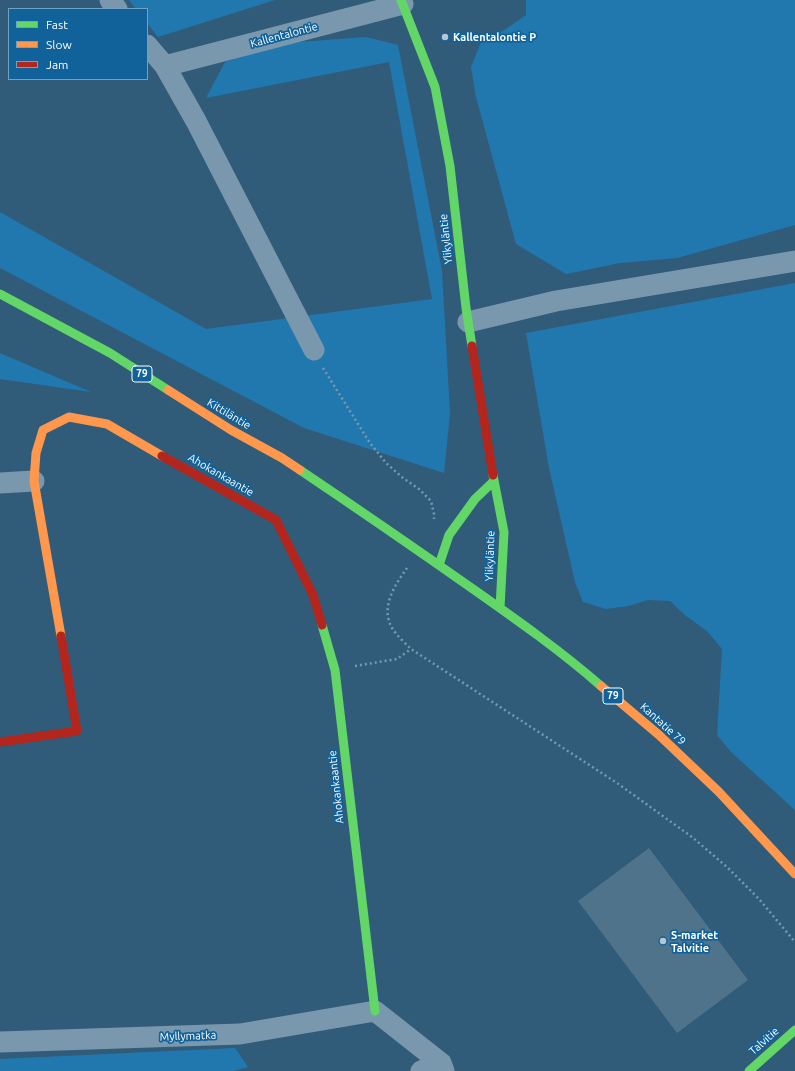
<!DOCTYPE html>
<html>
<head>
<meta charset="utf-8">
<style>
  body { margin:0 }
  #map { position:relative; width:795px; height:1071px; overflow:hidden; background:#305c7a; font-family:Ubuntu,sans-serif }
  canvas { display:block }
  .legend { position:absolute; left:8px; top:8px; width:140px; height:72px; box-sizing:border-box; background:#11629a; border:1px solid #70a1c2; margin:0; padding:5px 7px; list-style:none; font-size:12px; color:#fff }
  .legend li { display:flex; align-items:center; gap:8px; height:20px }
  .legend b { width:20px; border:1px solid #70a1c2 }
</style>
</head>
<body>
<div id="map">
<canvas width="795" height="1071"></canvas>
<ul class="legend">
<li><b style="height:5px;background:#63d668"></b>Fast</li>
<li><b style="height:5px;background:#ff974d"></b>Slow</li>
<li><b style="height:5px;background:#b3261e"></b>Jam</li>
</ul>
</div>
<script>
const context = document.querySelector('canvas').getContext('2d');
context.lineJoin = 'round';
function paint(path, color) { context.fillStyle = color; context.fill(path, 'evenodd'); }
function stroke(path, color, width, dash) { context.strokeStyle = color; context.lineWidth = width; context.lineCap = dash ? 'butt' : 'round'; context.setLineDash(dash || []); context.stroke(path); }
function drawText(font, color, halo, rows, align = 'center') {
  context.font = font + ' Ubuntu,sans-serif'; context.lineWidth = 3.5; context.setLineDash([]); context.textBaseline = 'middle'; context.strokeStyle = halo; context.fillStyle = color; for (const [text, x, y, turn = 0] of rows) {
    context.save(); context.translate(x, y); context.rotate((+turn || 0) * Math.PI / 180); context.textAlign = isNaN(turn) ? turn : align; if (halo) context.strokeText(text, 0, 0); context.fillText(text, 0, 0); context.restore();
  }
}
paint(new Path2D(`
  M 129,0 L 275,0 L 158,37 L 147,23 L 147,9 L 136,9 Z
  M 526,0 L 795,0 L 795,225 L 677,258 L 620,263 L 566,274 L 516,244 L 476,97 L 471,67 L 481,42 L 506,29 L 526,15 Z
  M 366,37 L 398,45 L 442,271 L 450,413 L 444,473 L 304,428 L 0,268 L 0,212 L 206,329 L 432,299 L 389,62 L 206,98 L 225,62 L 285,43 Z
  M 795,283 L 795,810 L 731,752 L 717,735 L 722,649 L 707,631 L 686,616 L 670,601 L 648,600 L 628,606 L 606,609 L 583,602 L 575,582 L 549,468 L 526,333 Z
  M 0,353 L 91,392 L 0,379 Z
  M 235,1048 L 248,1067 L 234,1071 L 0,1071 L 0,1059 Z`), '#2178af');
paint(new Path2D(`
  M 649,848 L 748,980 L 677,1033 L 578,901 Z`), '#4f738a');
stroke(new Path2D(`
  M 323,368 L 370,443 L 386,463 L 403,478 L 419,489 L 431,501 L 434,514 L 434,519
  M 407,568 C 395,585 380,607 392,628 C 397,636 405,643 411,649 L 617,783 L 692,837 L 727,867 L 759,899 L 795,942
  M 355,666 L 397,659 L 411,649`), '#7a98ad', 2.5, [2, 3]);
stroke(new Path2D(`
  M 110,0 L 117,9
  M 147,45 L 165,66 L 196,121 L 314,350
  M 165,66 L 403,4
  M 468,322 L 556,301 L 795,261
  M 0,483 L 34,481
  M 0,1042 L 240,1034 L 375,1011 L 441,1063 L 444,1071
  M 421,1071 L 441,1063`), '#7a98ad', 21);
stroke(new Path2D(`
  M 401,0 L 435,87 L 450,166 L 466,308 L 472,346
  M 0,294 L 110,353 L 168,390
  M 300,470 C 358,509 416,549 473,589 C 517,620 561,651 601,686
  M 493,475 L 504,532 L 500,608
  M 439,565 L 449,535 L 475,499 L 494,481
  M 322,625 L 335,670 L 375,1011
  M 749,1071 L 795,1030`), '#63d668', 9);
stroke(new Path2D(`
  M 168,390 L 231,430 L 282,458 L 300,470
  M 61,636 L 34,481 L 36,453 L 43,430 L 69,417 L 107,424 L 162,456
  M 601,686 L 659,735 L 719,792 L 795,874`), '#ff974d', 9);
stroke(new Path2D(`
  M 472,346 L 493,475
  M 162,456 L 276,520 L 313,595 L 322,625
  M 0,742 L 77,731 L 61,636`), '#b3261e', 9);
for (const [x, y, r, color] of [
  [445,37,4,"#b7c6d0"],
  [663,941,4,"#b7c6d0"]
]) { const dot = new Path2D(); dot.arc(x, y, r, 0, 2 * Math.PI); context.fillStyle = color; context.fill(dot); stroke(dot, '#11629a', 1.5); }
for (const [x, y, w] of [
  [142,374,20],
  [613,696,20]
]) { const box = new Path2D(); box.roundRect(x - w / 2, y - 8, w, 16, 3); context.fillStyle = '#11629a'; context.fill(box); stroke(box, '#fff', 1); }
drawText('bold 10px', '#fff', null, [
  ["79",142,374],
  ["79",613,696]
]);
drawText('11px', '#fff', '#11629a', [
  ["Kallentalontie",284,35,-15],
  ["Ylikyläntie",446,239,-96],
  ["Kittiläntie",229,414,31],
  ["Ahokankaantie",221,475,30],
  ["Ylikyläntie",490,556,-88],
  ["Kantatie 79",663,724,42],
  ["Ahokankaantie",336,787,-96],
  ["Myllymatka",188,1036,-2],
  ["Talvitie",764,1041,-42]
]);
drawText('bold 11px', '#fff', '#11629a', [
  ["Kallentalontie P",453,37],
  ["S-market",671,935],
  ["Talvitie",671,948]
], 'left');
</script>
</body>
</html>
